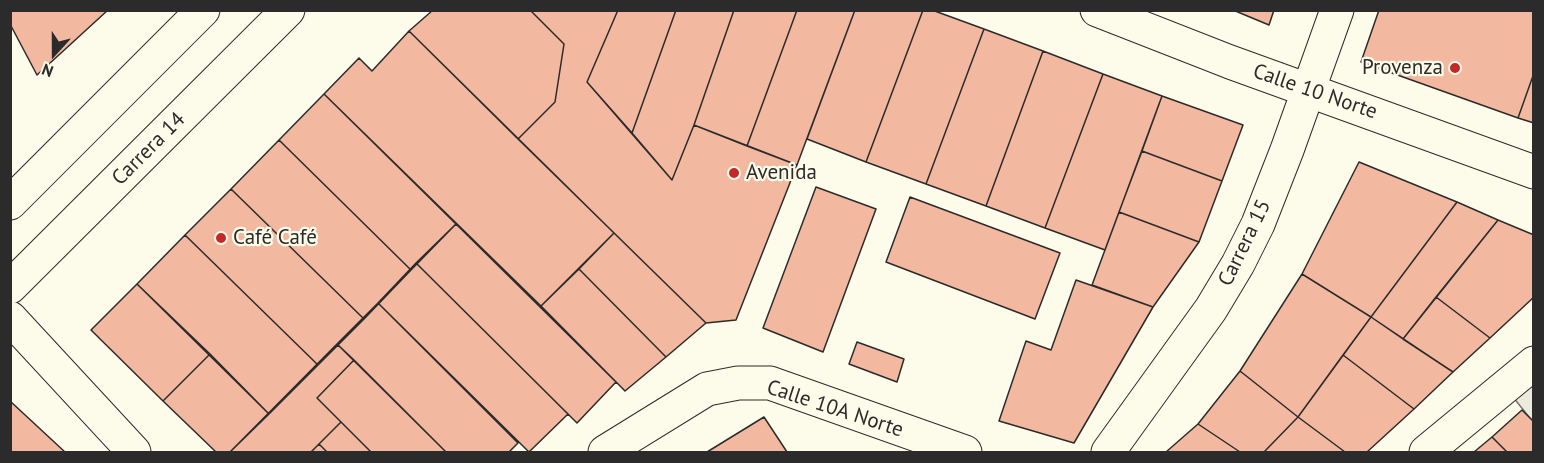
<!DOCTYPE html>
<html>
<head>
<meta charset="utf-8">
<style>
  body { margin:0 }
  #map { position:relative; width:1544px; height:463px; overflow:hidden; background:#fdfbea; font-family:"PT Sans",sans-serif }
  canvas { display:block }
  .frame { position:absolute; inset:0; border:12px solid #2b2b2b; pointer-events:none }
  .north { position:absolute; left:24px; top:24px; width:60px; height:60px; -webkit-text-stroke:4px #fdfbea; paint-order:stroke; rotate:201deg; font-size:16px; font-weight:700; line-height:24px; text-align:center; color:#2b2b2b }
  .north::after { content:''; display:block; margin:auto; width:21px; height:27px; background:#2b2b2b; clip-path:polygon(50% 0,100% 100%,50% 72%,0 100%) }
</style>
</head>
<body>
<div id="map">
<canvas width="1544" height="463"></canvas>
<div class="frame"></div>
<div class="north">N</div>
</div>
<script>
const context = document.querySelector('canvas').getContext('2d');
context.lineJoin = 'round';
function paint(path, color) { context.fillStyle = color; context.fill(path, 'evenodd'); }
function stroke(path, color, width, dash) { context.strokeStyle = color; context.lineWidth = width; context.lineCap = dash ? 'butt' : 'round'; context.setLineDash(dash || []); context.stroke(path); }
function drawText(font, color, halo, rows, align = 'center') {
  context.font = font + ' "PT Sans",sans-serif'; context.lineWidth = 4.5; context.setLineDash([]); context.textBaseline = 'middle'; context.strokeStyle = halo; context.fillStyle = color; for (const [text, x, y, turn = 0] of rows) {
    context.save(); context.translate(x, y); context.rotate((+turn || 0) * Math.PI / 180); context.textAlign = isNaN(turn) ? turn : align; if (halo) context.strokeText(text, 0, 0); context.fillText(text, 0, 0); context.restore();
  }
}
const parking = new Path2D(`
  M 1533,363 L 1533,422 L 1505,387 Z`);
paint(parking, '#eceadb');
stroke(parking, '#74746e', 1.5);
const building = new Path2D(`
  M 10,10 L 108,10 L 37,75 L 10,24 Z
  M 433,10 L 530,10 L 564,44 L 555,102 L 518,139 L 409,31 Z
  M 530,10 L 618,10 L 587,82 L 672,180 L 694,125 L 797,165 L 736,320 L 706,323 L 518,139 L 555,102 L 564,44 Z
  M 618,10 L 676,10 L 632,133 L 587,82 Z
  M 676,10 L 734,10 L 694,125 L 672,180 L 632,133 Z
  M 734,10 L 797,10 L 747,146 L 694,125 Z
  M 797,10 L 855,10 L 797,165 L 747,146 Z
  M 855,10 L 923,10 L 866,162 L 807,139 Z
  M 923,10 L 932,10 L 984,29 L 926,184 L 866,162 Z
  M 1233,10 L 1274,10 L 1269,25 Z
  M 1379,10 L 1534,10 L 1534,73 L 1518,118 L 1361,62 Z
  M 984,29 L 1043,51 L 986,206 L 926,184 Z
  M 409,31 L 614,233 L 541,306 L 324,94 L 359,58 L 372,71 Z
  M 1043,51 L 1103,74 L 1045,228 L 986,206 Z
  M 1534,73 L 1534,123 L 1518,118 Z
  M 1103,74 L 1162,96 L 1105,250 L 1045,228 Z
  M 324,94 L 456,224 L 411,270 L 279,140 Z
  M 1162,96 L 1243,125 L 1222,181 L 1142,151 Z
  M 279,140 L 411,270 L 364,319 L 231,189 Z
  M 1142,151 L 1222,181 L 1199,242 L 1119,212 Z
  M 1359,162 L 1457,202 L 1371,317 L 1302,274 Z
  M 816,187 L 876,209 L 823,352 L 763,328 Z
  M 231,189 L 364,319 L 318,365 L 185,235 Z
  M 910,197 L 1060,253 L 1035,319 L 886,262 Z
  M 1457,202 L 1498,220 L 1403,339 L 1371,317 Z
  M 1119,212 L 1199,242 L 1153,307 L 1092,285 Z
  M 1498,220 L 1534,235 L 1534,297 L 1490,338 L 1436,297 Z
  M 456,224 L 616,382 L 577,423 L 416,263 Z
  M 614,233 L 706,323 L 666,357 L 579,269 Z
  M 185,235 L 318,365 L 269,414 L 137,284 Z
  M 416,263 L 568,414 L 529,452 L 378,303 Z
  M 579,269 L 666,357 L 625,391 L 541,306 Z
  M 1302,274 L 1371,317 L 1298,417 L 1240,371 Z
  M 1076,280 L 1153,307 L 1074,443 L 999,421 L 1026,341 L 1051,350 Z
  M 137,284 L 210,354 L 163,401 L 91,330 Z
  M 1436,297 L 1490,338 L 1453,372 L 1403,339 Z
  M 378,303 L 518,443 L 509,452 L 446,452 L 337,344 Z
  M 1371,317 L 1453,372 L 1414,409 L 1343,355 Z
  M 857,342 L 904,359 L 897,382 L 849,364 Z
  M 337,344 L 354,360 L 317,398 L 341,422 L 311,452 L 230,452 Z
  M 210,354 L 269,414 L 230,452 L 216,452 L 163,401 Z
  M 1343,355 L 1414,409 L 1367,452 L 1345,452 L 1298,417 Z
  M 354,360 L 446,452 L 371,452 L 317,398 Z
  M 1240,371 L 1298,417 L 1264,452 L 1240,452 L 1198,424 Z
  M 10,401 L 65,452 L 10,452 Z
  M 1522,410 L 1534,422 L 1534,452 L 1507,452 L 1492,437 Z
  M 764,417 L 787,452 L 707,452 Z
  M 1298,417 L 1345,452 L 1264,452 Z
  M 341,422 L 371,452 L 327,452 L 319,444 Z
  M 1198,424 L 1240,452 L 1166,452 Z
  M 1492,437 L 1507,452 L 1474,452 Z
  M 319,444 L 327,452 L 311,452 Z`);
paint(building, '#f2b8a0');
stroke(building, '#2b2b2b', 1.5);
const minor = new Path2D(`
  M 10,318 L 134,452
  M 605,452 L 707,389 L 738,383 L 770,383 L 965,452
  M 1426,452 L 1534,363`);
const tertiary = new Path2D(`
  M 1097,10 L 1230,62 L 1534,172
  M 1108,452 L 1211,309 L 1238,264 L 1258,224 L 1287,150 L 1337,10`);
const secondary = new Path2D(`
  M 10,203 L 203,10
  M 10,287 L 288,10`);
stroke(minor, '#2b2b2b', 35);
stroke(tertiary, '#2b2b2b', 35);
stroke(secondary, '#2b2b2b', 35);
stroke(minor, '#fdfbea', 33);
stroke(tertiary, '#fdfbea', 33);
stroke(secondary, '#fdfbea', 33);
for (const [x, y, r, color] of [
  [1455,68,6,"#c62828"],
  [734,173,6,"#c62828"],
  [221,238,6,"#c62828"]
]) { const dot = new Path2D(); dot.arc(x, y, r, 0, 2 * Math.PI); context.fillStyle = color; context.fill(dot); stroke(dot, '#fdfbea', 2); }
drawText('21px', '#2b2b2b', '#fdfbea', [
  ["Provenza",1443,68,"right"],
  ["Avenida",746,173],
  ["Café Café",233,238]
], 'left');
drawText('21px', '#2b2b2b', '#fdfbea', [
  ["Calle 10 Norte",1315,92,19],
  ["Carrera 14",149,149,-45],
  ["Carrera 15",1245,243,-64],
  ["Calle 10A Norte",835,409,18]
]);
</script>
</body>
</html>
